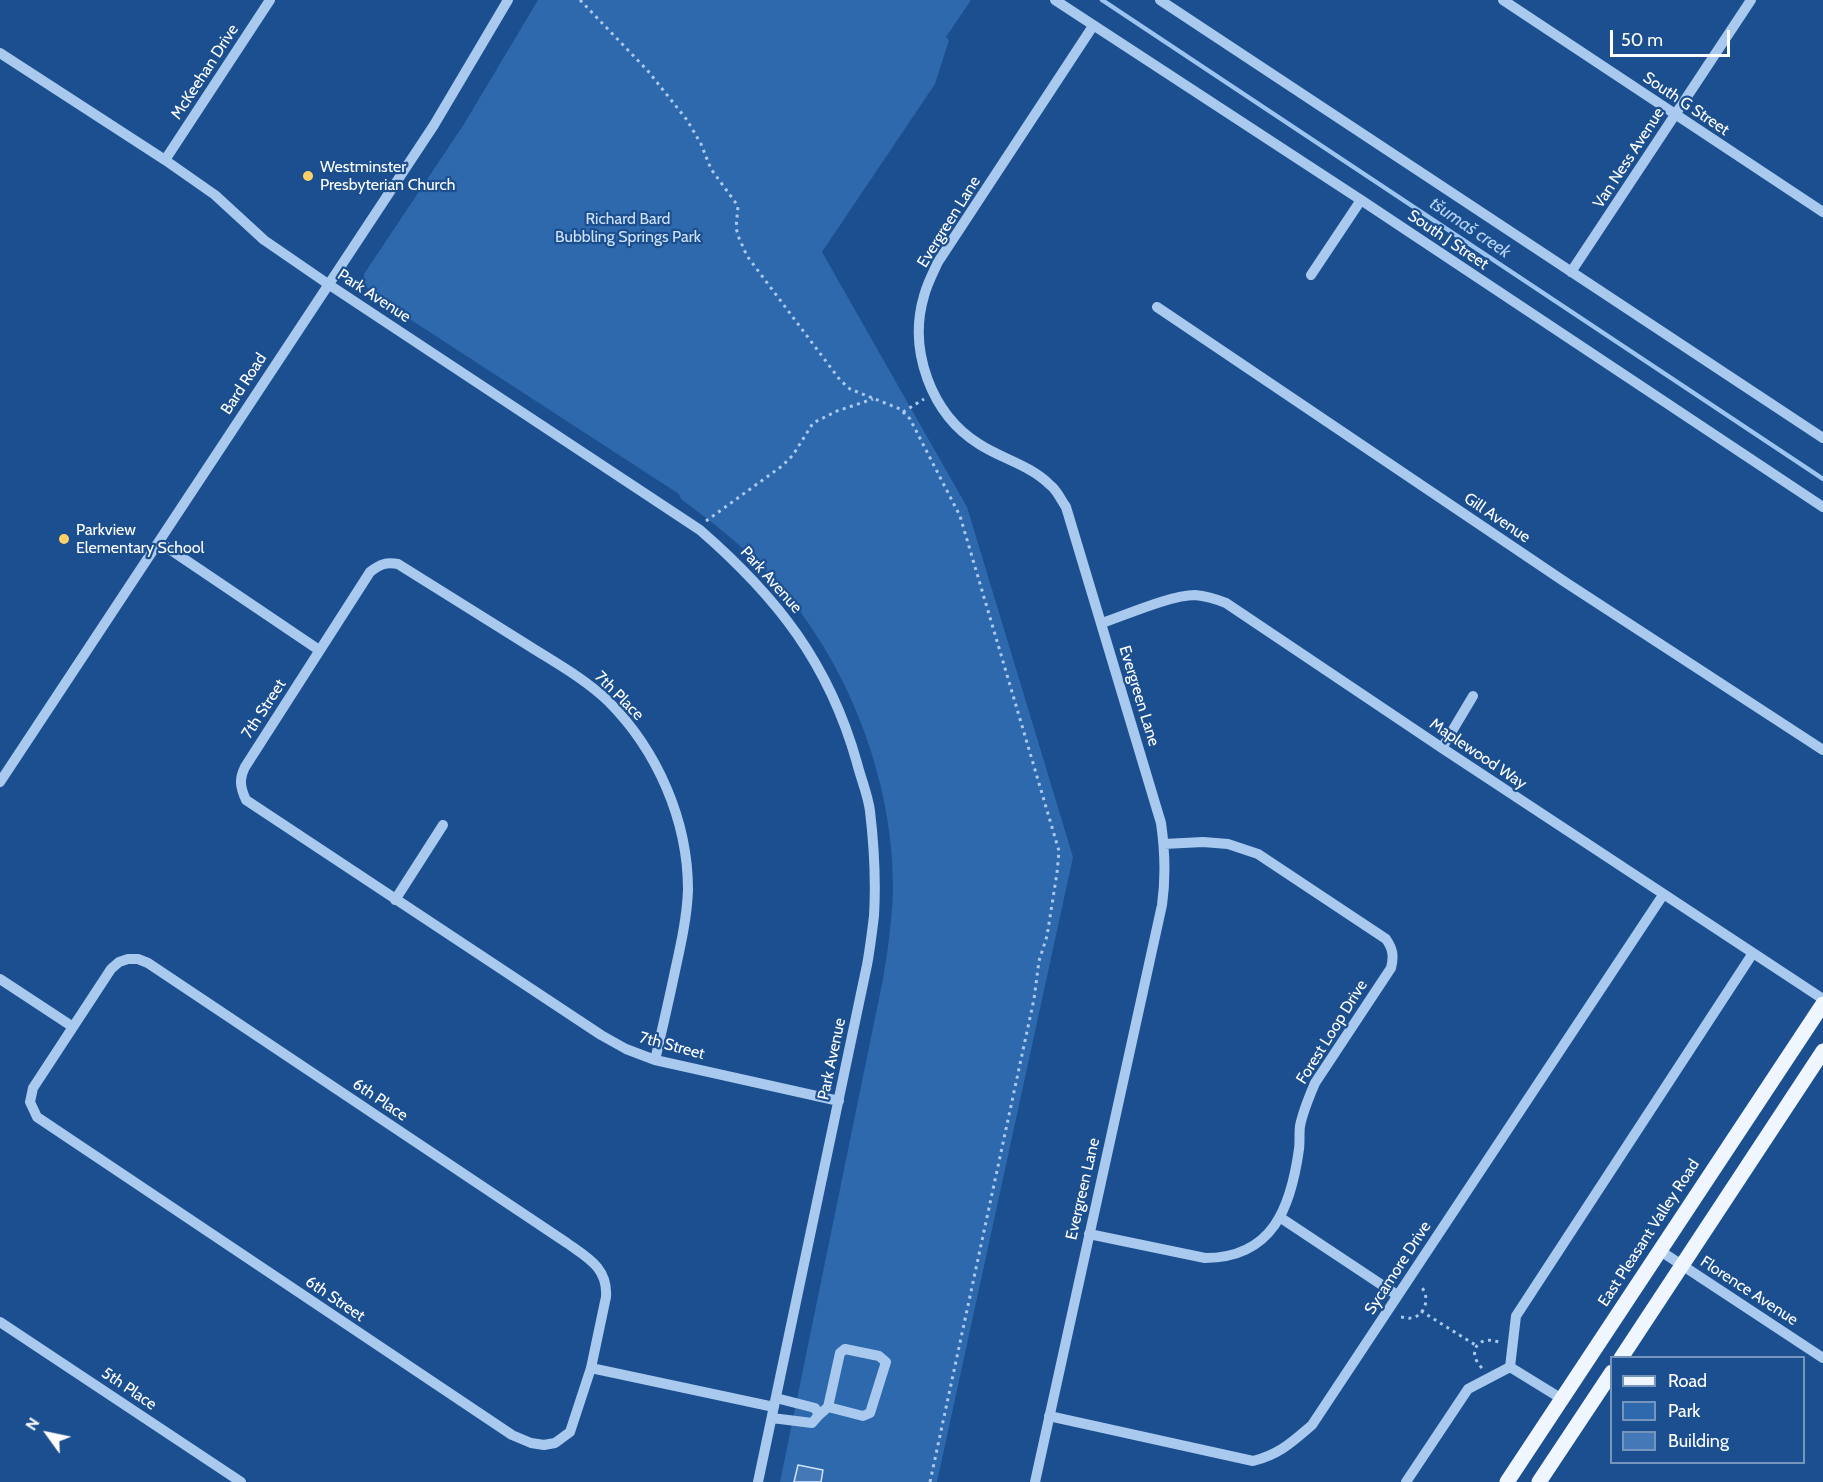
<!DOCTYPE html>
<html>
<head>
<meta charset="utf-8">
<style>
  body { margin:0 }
  #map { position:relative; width:1823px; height:1482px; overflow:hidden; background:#1b4f8f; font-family:Cabin,sans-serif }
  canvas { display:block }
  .legend { position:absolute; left:1610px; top:1356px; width:195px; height:108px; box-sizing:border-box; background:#1b4f8f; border:2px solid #7695bc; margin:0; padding:8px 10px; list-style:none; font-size:18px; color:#fff }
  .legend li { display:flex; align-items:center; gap:12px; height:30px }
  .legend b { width:30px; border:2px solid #7695bc }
  .north { position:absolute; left:18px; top:1404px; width:60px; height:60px; -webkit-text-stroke:4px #1b4f8f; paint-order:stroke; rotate:303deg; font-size:16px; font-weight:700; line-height:24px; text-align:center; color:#fff }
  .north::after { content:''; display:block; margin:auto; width:21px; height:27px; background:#fff; clip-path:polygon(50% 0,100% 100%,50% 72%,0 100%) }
  .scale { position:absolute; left:1610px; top:30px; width:120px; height:27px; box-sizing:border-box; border:3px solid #fff; border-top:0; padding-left:8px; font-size:18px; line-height:21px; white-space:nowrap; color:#fff; -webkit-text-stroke:4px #1b4f8f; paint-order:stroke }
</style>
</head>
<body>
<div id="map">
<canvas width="1823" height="1482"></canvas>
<ul class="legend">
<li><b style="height:8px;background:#f0f6ff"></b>Road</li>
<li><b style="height:16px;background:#2e69ad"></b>Park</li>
<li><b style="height:16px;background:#4478b7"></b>Building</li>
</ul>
<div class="north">N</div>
<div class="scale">50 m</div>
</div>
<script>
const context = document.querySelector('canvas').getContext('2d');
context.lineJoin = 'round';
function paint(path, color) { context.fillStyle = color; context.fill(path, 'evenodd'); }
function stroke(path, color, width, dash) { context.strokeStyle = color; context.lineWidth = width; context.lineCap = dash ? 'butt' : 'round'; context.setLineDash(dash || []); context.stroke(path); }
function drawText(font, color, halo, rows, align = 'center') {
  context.font = font + ' Cabin,sans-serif'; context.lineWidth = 4.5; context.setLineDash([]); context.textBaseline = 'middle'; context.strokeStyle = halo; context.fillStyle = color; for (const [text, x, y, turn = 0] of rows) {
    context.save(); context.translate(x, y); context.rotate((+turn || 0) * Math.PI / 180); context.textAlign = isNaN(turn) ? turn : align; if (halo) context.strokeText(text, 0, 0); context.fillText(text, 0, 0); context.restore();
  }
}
paint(new Path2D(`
  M 538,0 L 971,0 L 946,37 L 949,40 L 935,84 L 822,252 L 967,507 L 1073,857 L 937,1482 L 780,1482 L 883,979 C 888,950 892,919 893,889 C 894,774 842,647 761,566 C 737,541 709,520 681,499 L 679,494 L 368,292 L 368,289 L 365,285 L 364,274 L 464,124 Z`), '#2e69ad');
stroke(new Path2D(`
  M 1102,0 L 1823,479`), '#9cc4f0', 4.5);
const building = new Path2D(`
  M 798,1465 L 823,1470 L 821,1482 L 794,1482 Z`);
paint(building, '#4478b7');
stroke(building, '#cfe3fa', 1.5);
stroke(new Path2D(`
  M 580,0 L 648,71 L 687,120 L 701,144 L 711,169 L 738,206 L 736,228 L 739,238 L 747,256 L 840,380 L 850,389 L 900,409 L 910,419 L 960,516 L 1059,851 L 1057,873 L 1047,936 L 1039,961 L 1034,999 L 930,1482
  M 903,412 L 924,399
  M 706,521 L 782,466 L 793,455 L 813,423 L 837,411 L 873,399
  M 1421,1311 L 1477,1346
  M 1401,1317 C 1403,1317 1409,1319 1411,1318 C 1426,1316 1431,1295 1420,1286
  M 1482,1368 C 1465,1351 1480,1333 1501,1343`), '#a9c9ee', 3, [3, 4.5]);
stroke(new Path2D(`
  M 1055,0 L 1361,200 L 1823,507
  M 1160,0 L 1823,438
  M 1503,0 L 1823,212
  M 0,53 L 165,160 L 215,195 L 264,240 L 328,284 L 700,530 C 777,597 829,663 857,763 C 861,779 868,795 870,811 C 874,845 876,882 874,916 C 872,932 870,949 867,965 L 758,1482
  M 165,160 L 270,0
  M 1571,272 L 1751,0
  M 1311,275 L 1361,200
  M 1157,307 L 1565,582 L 1823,750
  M 159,542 L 319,650
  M 1102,623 C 1126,615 1171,595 1195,595 C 1206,596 1216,599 1226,603 L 1442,748 L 1823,999
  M 1442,748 L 1473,696
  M 0,782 L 434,125 L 508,0
  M 395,900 L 443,825
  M 128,959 L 138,959 L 148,963 L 567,1243 C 588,1258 608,1268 606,1297 L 591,1368 L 570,1432 L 555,1443 L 544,1445 L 531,1443 L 512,1435 L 37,1117 L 30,1102 L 33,1088 L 111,969 L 119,962 Z
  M 0,979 L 73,1027
  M 655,1060 C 662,1030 669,1000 675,971 C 681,944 687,917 688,890 C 688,820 657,750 608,701 C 584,678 554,662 526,644 C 483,617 441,591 398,564 C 386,562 380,564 370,572 L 245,767 C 239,779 240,787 246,800 L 601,1035 L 626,1049 L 655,1060 L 839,1101
  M 1281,1218 L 1397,1295
  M 1089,1234 L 1205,1258 C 1273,1258 1291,1207 1299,1149 C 1300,1142 1299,1134 1300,1126 C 1303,1111 1309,1097 1315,1083 L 1391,968 C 1394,956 1393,949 1386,939 L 1258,854 L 1228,844 L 1203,842 L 1164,844
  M 1659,1250 L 1823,1358
  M 0,1322 L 241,1482
  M 1510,1367 L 1562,1399
  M 591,1368 L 774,1407
  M 819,1415 L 828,1407 L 840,1353 L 845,1349 L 879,1356 L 886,1362 L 870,1413 L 863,1416 L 828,1407
  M 1049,1416 L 1253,1461 C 1280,1454 1292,1442 1312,1425 L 1663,895
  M 772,1418 L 812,1423 L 819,1415 L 815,1408 L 776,1398
  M 1035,1482 L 1162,905 C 1166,877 1165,851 1161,823 L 1066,507 C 1061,500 1057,490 1050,485 C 1030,465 1002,459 979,444 C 931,414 908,350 924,296 C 927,284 933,273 938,262 L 1093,26
  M 1406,1482 L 1468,1389 L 1510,1367 L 1516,1316 L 1753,953`), '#a9c9ee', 10);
stroke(new Path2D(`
  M 1621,1358 L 1823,1051
  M 1507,1482 L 1823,1004
  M 1539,1482 L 1612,1372`), '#f0f6ff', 15);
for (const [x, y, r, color] of [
  [308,176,6,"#ffd166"],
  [64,539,6,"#ffd166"]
]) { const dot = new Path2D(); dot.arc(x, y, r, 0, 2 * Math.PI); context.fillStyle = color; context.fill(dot); stroke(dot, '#1b4f8f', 2); }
drawText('16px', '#fff', '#1b4f8f', [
  ["McKeehan Drive",205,72,-57],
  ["South G Street",1686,104,34],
  ["Van Ness Avenue",1629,158,-57],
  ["Evergreen Lane",949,222,-58],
  ["South J Street",1448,240,34],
  ["Park Avenue",374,296,33],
  ["Bard Road",244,384,-57],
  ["Gill Avenue",1497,518,34],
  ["Park Avenue",771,580,48],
  ["7th Place",619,696,45],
  ["Evergreen Lane",1139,696,73],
  ["7th Street",264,709,-57],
  ["Maplewood Way",1478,754,34],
  ["Forest Loop Drive",1332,1032,-58],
  ["7th Street",672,1046,15],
  ["Park Avenue",832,1059,-78],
  ["6th Place",380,1100,34],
  ["Evergreen Lane",1083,1189,-77],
  ["East Pleasant Valley Road",1649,1233,-57],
  ["Sycamore Drive",1398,1268,-57],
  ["Florence Avenue",1749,1291,33],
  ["6th Street",335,1299,34],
  ["5th Place",129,1389,34]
]);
drawText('16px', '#fff', '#1b4f8f', [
  ["Westminster",320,167],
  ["Presbyterian Church",320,185],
  ["Parkview",76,530],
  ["Elementary School",76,548]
], 'left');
drawText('16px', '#cfe3fa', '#1b4f8f', [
  ["Richard Bard",628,219],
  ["Bubbling Springs Park",628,237]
]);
drawText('italic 18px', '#b5d3f5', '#1b4f8f', [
  ["tšumaš creek",1470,228,34]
]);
</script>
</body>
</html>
